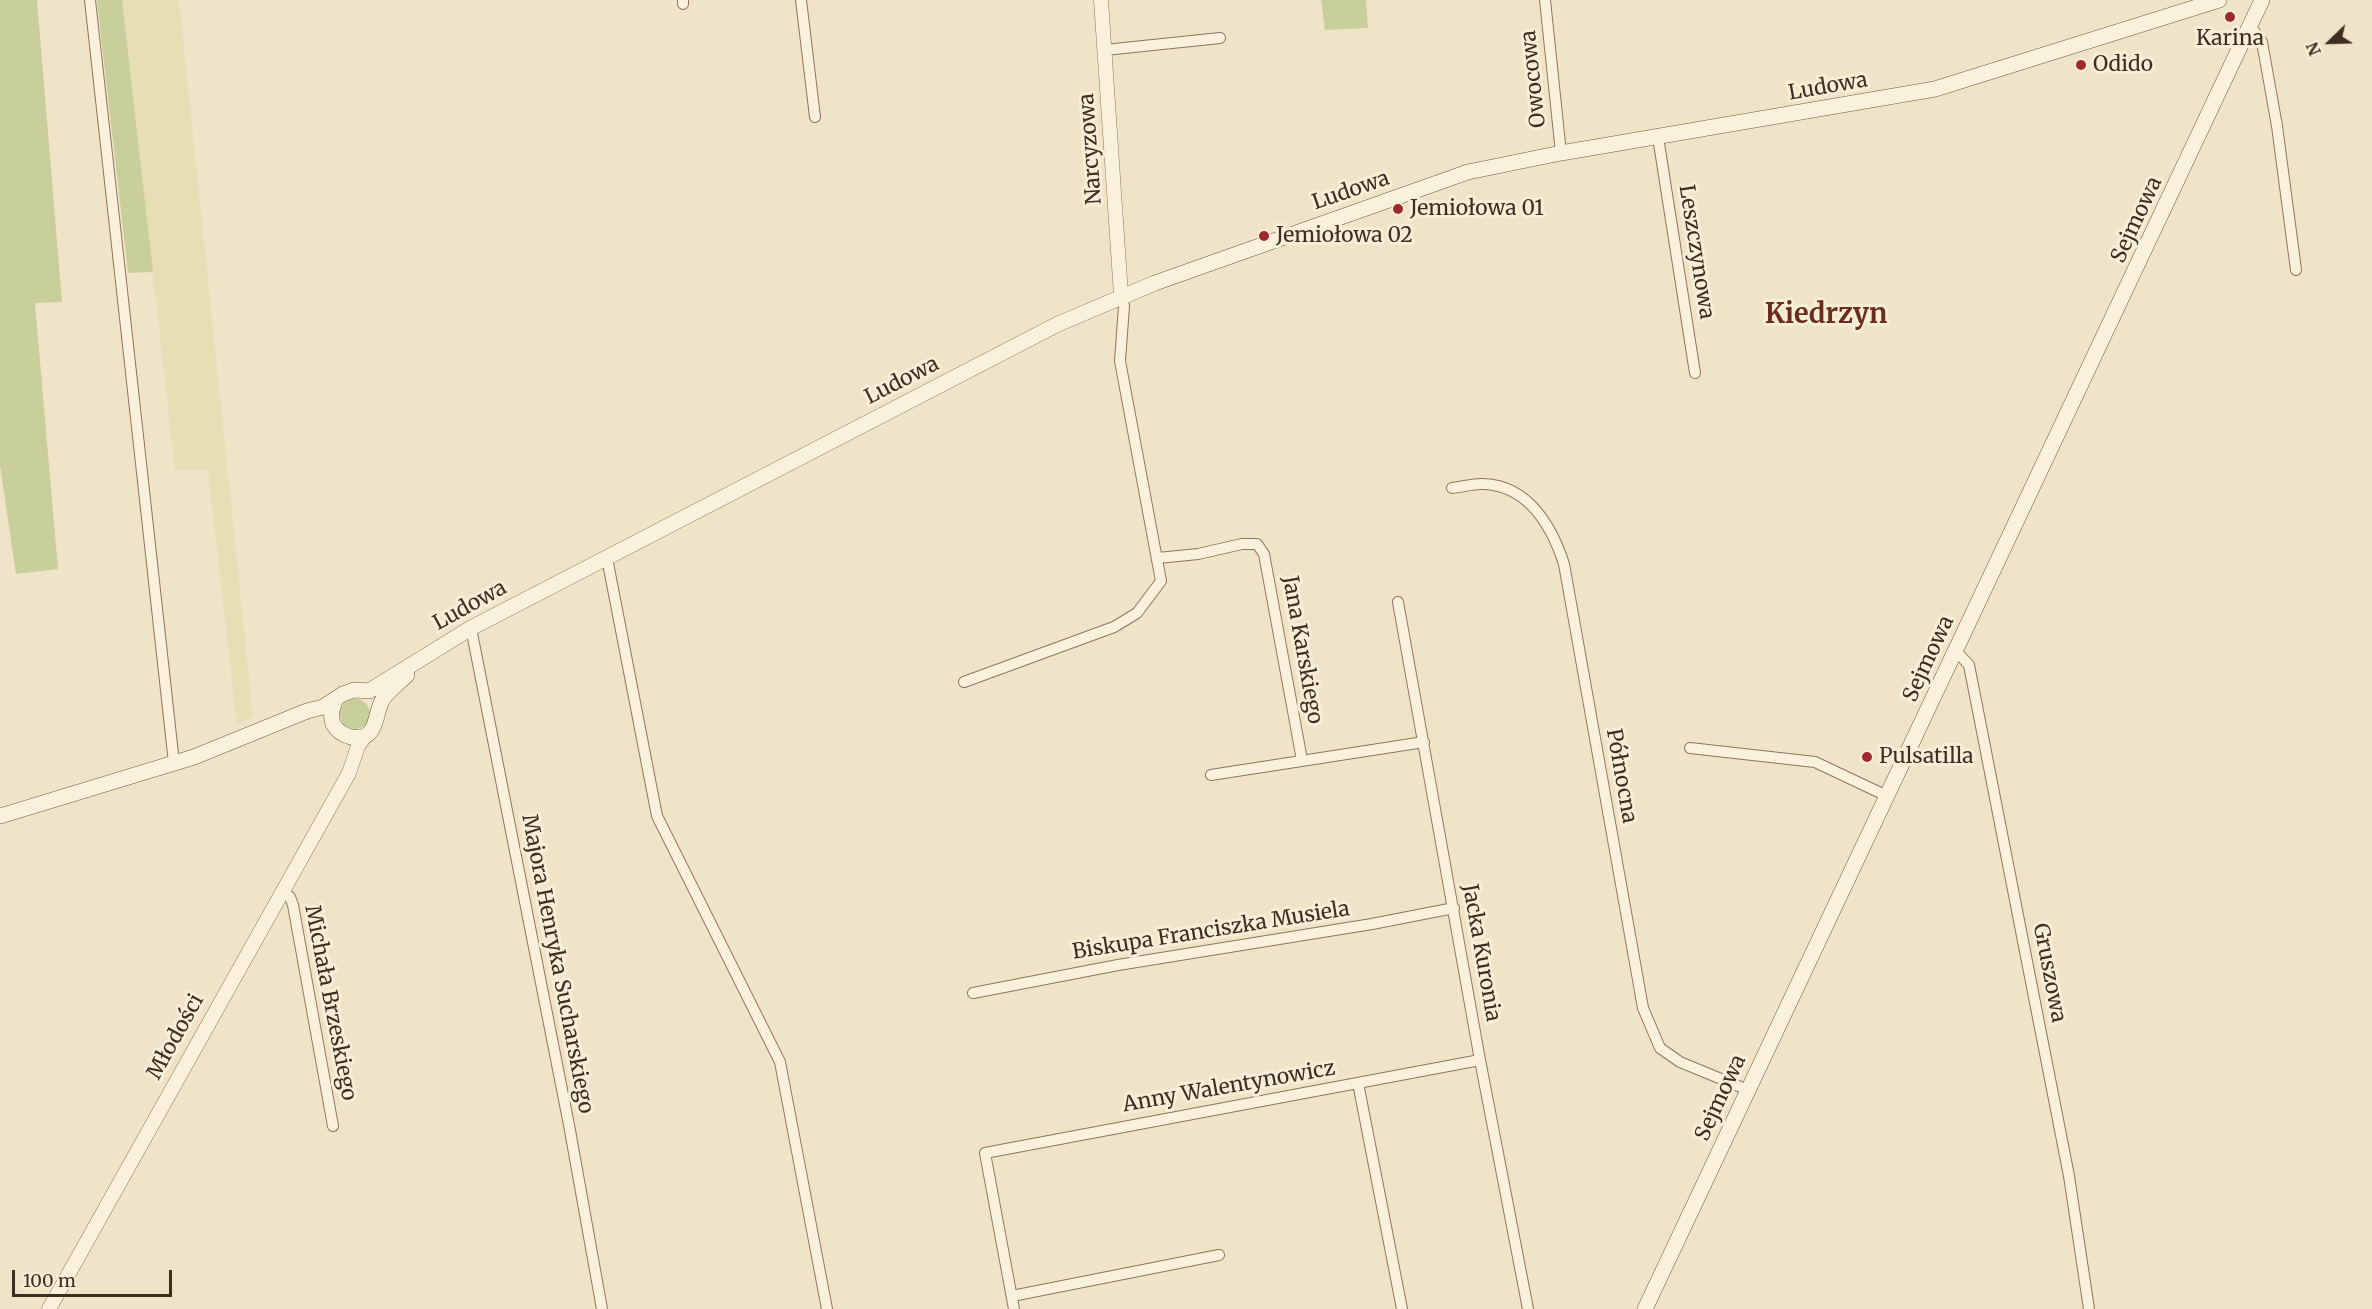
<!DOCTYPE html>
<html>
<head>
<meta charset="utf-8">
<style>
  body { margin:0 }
  #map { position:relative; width:2372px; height:1309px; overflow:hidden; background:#f0e4c8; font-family:Merriweather,serif }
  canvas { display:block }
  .north { position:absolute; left:2300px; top:12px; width:60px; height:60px; -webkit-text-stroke:4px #f7eed8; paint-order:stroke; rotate:247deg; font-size:16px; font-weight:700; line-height:24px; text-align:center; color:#3d2e20 }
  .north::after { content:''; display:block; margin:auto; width:21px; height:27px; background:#3d2e20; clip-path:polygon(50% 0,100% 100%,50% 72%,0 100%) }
  .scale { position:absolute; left:12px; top:1270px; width:160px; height:27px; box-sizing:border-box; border:3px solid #3d2e20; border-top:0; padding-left:8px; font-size:18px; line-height:21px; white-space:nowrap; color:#3d2e20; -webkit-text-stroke:4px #f7eed8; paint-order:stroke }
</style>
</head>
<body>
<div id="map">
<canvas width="2372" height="1309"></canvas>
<div class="north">N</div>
<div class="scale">100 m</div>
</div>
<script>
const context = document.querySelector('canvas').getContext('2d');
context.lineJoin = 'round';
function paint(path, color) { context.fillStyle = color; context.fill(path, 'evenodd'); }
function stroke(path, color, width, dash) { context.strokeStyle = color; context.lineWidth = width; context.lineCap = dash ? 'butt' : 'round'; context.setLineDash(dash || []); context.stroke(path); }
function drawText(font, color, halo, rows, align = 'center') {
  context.font = font + ' Merriweather,serif'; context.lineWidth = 6; context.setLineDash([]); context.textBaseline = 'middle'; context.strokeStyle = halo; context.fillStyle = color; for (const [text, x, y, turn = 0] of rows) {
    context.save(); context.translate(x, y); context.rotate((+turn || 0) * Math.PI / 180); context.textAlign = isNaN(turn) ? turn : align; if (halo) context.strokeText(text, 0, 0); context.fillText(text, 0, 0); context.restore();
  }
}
paint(new Path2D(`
  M 122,0 L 179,0 L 253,717 L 237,725 L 208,470 L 175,470 Z`), '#e6deb5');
paint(new Path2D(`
  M 0,0 L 37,0 L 62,302 L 35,303 L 58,569 L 16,574 L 0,466 Z
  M 97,0 L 122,0 L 153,272 L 128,273 Z
  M 1321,0 L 1366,0 L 1368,28 L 1325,30 Z
  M340 714a15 15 0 1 1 30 0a15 15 0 1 1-30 0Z`), '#c9cf9b');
const minor = new Path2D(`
  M 90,0 L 174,763
  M 683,0 L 683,4
  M 801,0 L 815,117
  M 1545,0 L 1561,153
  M 2251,27 L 2262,42 L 2277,126 L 2296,270
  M 1105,50 L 1220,38
  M 1658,137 L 1695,373
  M 1452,488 C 1463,487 1474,483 1484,484 C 1529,486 1552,527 1564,564 L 1643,1008 L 1660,1048 L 1680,1062 L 1748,1090
  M 607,558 L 657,816 L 780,1062 L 827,1309
  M 1158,558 L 1198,554 L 1242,544 L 1257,544 L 1264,554 L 1302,760
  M 1398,602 L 1480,1060 L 1528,1309
  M 471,628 L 569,1125 L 602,1309
  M 1956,651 L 1969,665 L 2069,1176 L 2089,1309
  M 964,682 L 1114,627 L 1137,613 L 1161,581 L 1120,361 L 1124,306 L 1121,295
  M 1690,748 L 1815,762 L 1887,796
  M 1211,775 L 1424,742
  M 282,890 L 290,897 L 293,905 L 333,1126
  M 973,993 L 1118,965 L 1372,924 L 1454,908
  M 1358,1083 L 1402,1309
  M 1012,1296 L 1219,1255
  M 1014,1309 L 985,1153 L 1480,1060`);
const tertiary = new Path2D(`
  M 1101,0 L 1121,295
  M 49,1309 L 349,773 L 358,746 L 366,735`);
const secondary = new Path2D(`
  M 335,701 C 332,708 330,716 333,724 C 337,731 343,735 351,737 C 379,742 374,713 383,699 C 389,690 399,683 407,675
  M 0,816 L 194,757 L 307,711 L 323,707 L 343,694 L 354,690 L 369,691 L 471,628 L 1058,324 L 1155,283 L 1468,172 L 1561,153 L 1935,89 L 2219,0
  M 1645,1309 L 2262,0`);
stroke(minor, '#8d765c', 12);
stroke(tertiary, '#8d765c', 15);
stroke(secondary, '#6f573f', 16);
stroke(minor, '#faf1dc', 10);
stroke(tertiary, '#faf1dc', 14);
stroke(secondary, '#faf1dc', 15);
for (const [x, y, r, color] of [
  [2230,17,6,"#9e2a2b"],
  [2081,65,6,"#9e2a2b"],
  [1398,209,6,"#9e2a2b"],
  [1264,236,6,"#9e2a2b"],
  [1867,757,6,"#9e2a2b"]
]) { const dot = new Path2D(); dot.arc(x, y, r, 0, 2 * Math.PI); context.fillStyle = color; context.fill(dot); stroke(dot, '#f7eed8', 2); }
drawText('21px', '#3d2e20', '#f7eed8', [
  ["Karina",2230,39,"center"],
  ["Odido",2093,65],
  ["Jemiołowa 01",1410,209],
  ["Jemiołowa 02",1276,236],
  ["Pulsatilla",1879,757]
], 'left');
drawText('21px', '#3d2e20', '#f7eed8', [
  ["Owocowa",1534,79,-96],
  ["Ludowa",1828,87,-10],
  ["Narcyzowa",1091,149,-94],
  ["Ludowa",1351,191,-19],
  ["Sejmowa",2137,220,-65],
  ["Leszczynowa",1696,252,81],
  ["Ludowa",902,381,-27],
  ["Ludowa",470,606,-29],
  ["Jana Karskiego",1302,650,80],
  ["Sejmowa",1929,659,-65],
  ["Północna",1621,776,80],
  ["Biskupa Franciszka Musiela",1211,931,-9],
  ["Jacka Kuronia",1481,953,80],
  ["Majora Henryka Sucharskiego",557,964,79],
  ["Gruszowa",2049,973,79],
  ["Michała Brzeskiego",330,1003,79],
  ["Młodości",176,1037,-61],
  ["Anny Walentynowicz",1229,1087,-10],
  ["Sejmowa",1721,1098,-65]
]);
drawText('bold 27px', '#6b2e1e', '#f7eed8', [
  ["Kiedrzyn",1826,315]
]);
</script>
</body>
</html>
